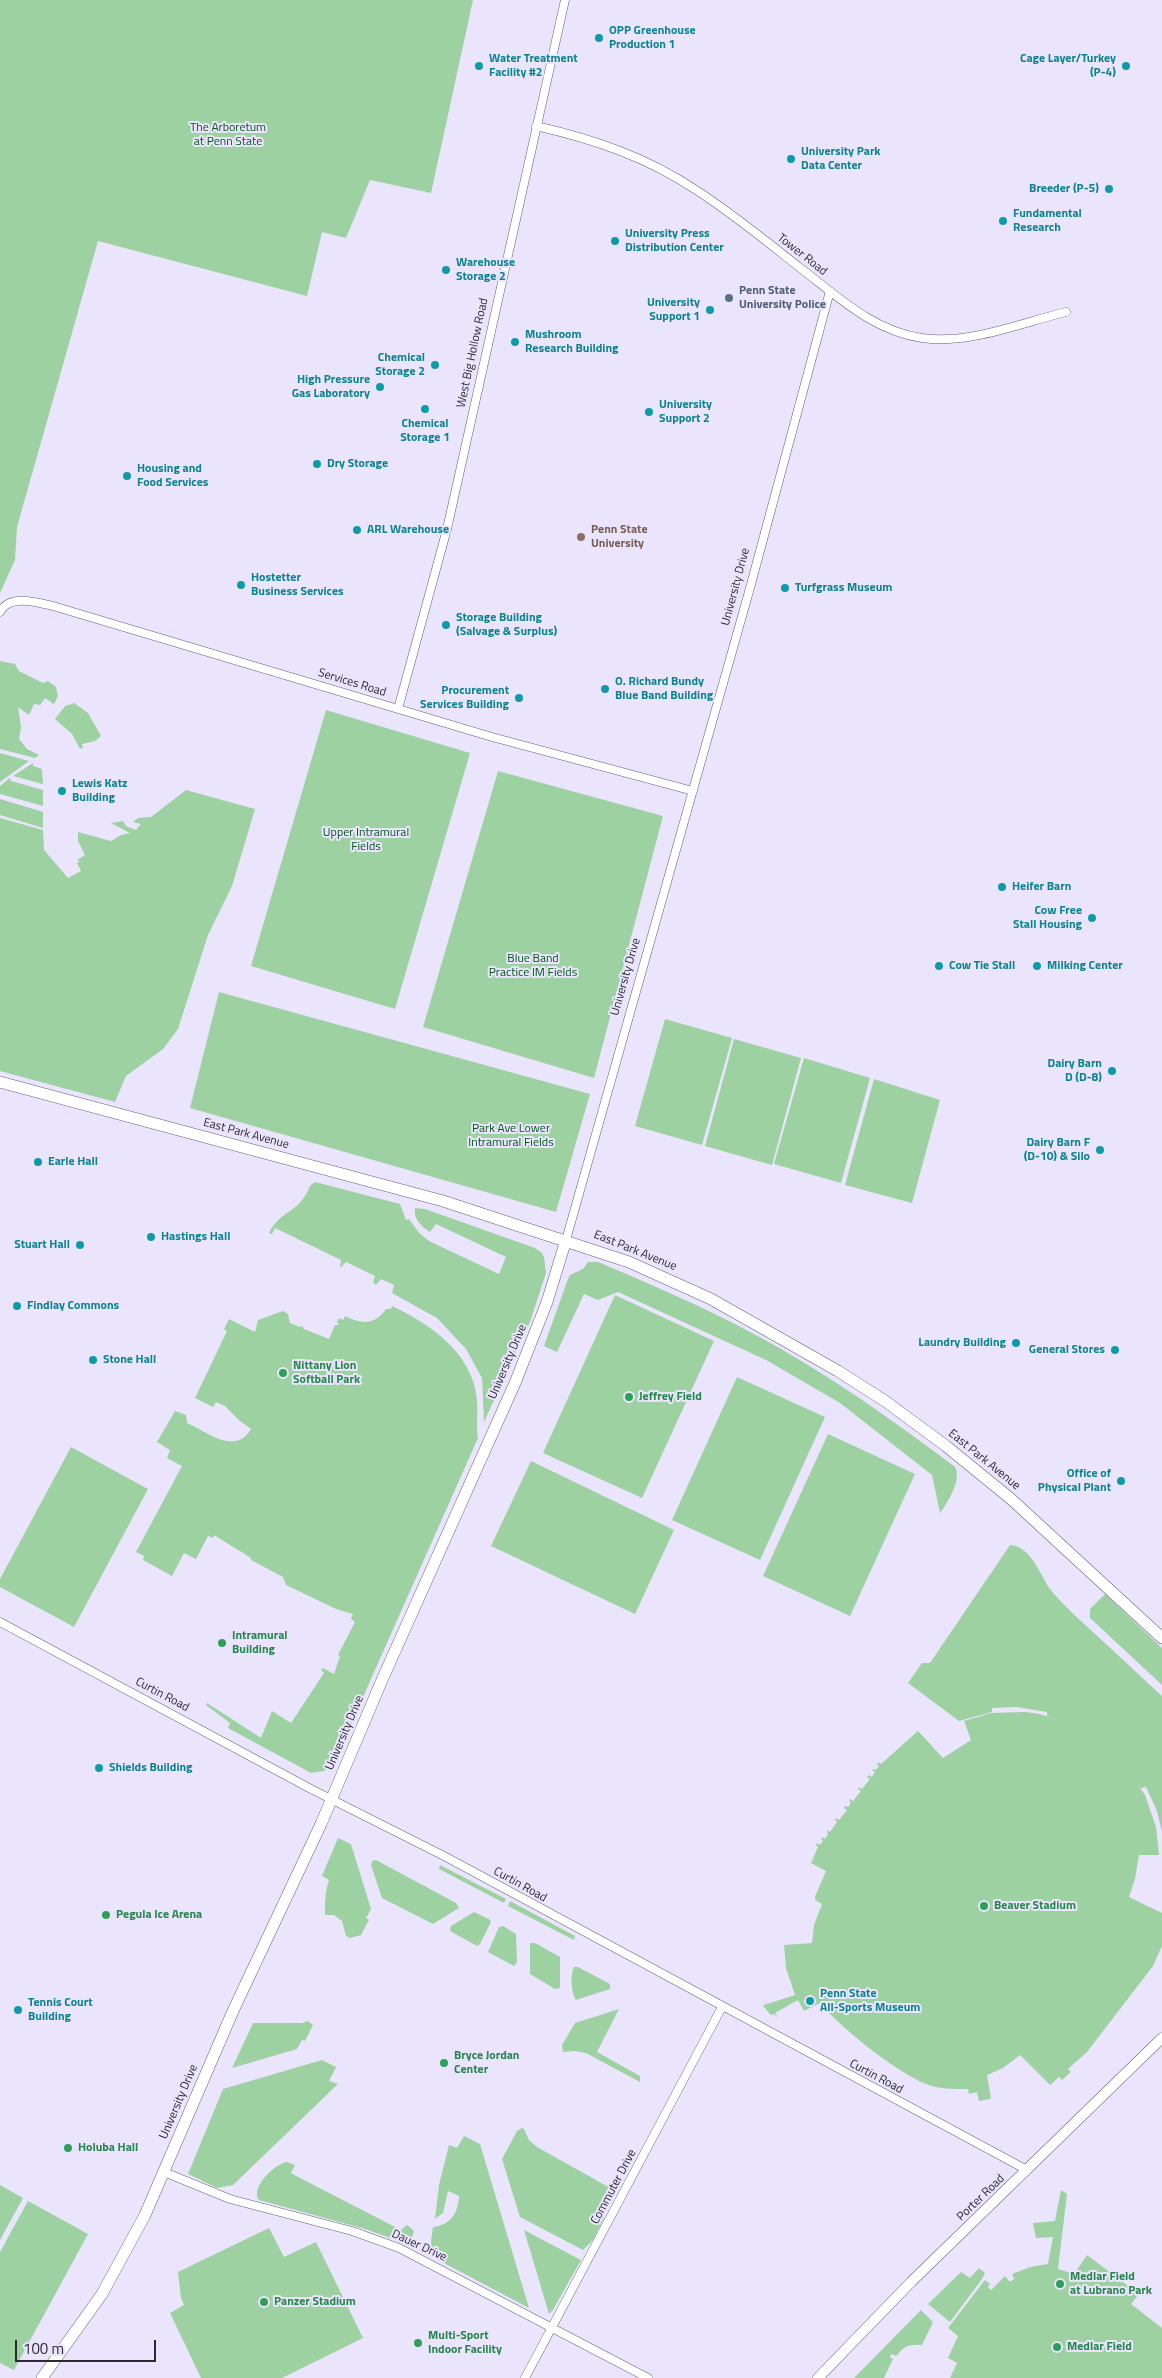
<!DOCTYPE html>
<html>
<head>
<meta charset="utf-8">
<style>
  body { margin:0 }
  #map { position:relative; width:1162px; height:2378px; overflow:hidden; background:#eae5fd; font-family:"Titillium Web",sans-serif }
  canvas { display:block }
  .scale { position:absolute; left:15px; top:2340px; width:141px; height:22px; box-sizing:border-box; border:2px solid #2b2932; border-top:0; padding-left:6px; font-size:15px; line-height:18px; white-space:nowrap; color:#2b2932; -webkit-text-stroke:4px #eae5fd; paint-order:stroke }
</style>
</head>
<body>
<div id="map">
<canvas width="1162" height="2378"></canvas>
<div class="scale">100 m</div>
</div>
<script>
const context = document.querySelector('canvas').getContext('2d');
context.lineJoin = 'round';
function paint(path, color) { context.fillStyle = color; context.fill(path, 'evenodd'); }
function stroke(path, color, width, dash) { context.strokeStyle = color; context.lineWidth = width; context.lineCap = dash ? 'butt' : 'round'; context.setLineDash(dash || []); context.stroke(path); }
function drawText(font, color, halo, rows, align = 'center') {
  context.font = font + ' "Titillium Web",sans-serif'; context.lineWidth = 4; context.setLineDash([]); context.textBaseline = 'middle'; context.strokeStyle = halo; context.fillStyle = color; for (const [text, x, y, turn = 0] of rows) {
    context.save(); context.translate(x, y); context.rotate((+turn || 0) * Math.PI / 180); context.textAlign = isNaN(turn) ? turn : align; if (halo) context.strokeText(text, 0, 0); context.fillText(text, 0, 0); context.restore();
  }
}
paint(new Path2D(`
  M 0,0 L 473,0 L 431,193 L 370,180 L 346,238 L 322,232 L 307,296 L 98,241 L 17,527 L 15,560 L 0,593 Z
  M 0,661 L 15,664 L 19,671 L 43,683 L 48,681 L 56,687 L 58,696 L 54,704 L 45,698 L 40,705 L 34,704 L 29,715 L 18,707 L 21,727 L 19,739 L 27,749 L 39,755 L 35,758 L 0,749 Z
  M 74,703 L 88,713 L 101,736 L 95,741 L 82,744 L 83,748 L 80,749 L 72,734 L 55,719 L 65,706 Z
  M 326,710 L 470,753 L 395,1009 L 251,966 Z
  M 0,753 L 29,761 L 0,782 Z
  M 33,763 L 33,766 L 42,769 L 43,784 L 13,776 Z
  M 498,771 L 663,816 L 594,1078 L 423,1027 Z
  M 10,778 L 11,781 L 43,790 L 43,806 L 0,794 L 0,786 Z
  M 186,790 L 255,809 L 232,886 L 208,935 L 178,1029 L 163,1049 L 126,1076 L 115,1102 L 0,1071 L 0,818 L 43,830 L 44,850 L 68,878 L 81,871 L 77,863 L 80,861 L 77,860 L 85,855 L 78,841 L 78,832 L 111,841 L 121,835 L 130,833 L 111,823 L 123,821 L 126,826 L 136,830 L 141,824 L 133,822 L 138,818 L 151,817 Z
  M 0,799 L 43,812 L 43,828 L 0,815 Z
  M 219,992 L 590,1094 L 556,1212 L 190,1108 Z
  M 665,1019 L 732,1038 L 702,1145 L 635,1126 Z
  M 734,1039 L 801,1058 L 772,1165 L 705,1146 Z
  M 804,1058 L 870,1078 L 841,1183 L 774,1164 Z
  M 874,1079 L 940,1100 L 912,1203 L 845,1185 Z
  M 315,1182 L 400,1204 L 406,1220 L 409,1219 L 419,1233 L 429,1241 L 499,1274 L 506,1257 L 436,1224 L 430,1232 C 422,1227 413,1219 415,1208 L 425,1209 L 535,1248 L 542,1253 L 544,1257 L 546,1273 L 530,1322 L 484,1422 L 482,1378 L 466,1349 L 437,1318 L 392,1293 L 394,1285 L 381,1279 L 376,1285 L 373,1282 L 375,1276 L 346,1262 L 340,1268 L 341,1260 L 275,1228 L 272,1234 L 269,1233 C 280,1210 300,1213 310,1186 Z
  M 588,1262 L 598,1262 C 644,1281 689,1301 733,1323 C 812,1363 885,1414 955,1467 C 962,1480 948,1502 940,1513 L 932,1475 L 840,1403 L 766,1360 L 618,1292 L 598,1300 L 584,1294 L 557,1352 L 544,1346 L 568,1279 L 570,1275 L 583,1269 Z
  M 615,1295 L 714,1341 L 642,1498 L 543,1453 Z
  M 392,1306 C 430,1324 473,1353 477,1400 C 478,1412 476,1426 478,1438 L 335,1760 L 324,1771 L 311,1773 L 228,1728 L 230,1723 L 206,1705 L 207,1703 L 261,1738 L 272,1711 L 291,1723 L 324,1673 L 321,1670 L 323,1668 L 334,1674 L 340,1656 L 338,1655 L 355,1622 L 351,1619 L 353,1614 L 336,1609 L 286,1585 L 283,1577 L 251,1560 L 251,1558 L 214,1535 L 213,1538 L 208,1536 L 196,1559 L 184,1553 L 172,1576 L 143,1560 L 144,1556 L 136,1552 L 182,1466 L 167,1458 L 170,1450 L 157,1442 L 175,1411 L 186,1415 L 187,1423 C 208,1432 235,1456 251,1429 L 240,1421 L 225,1406 L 216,1402 L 213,1407 L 195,1398 L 227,1331 L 224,1329 L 229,1319 L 255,1332 L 258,1320 L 283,1311 L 288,1314 L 290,1323 L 300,1327 L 302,1326 L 304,1329 L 329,1339 L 335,1325 L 339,1325 L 337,1322 L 339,1318 L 343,1320 L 345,1316 C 361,1324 374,1326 386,1309 L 391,1309 Z
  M 737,1377 L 825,1417 L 760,1560 L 672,1520 Z
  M 828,1434 L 915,1474 L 850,1616 L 763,1576 Z
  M 71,1447 L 148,1489 L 74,1627 L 0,1587 L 0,1579 Z
  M 531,1461 L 674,1530 L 635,1614 L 491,1546 Z
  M 1010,1545 C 1031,1546 1040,1575 1050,1589 C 1063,1605 1079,1619 1094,1633 C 1117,1654 1139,1675 1162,1696 L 1162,1832 L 1157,1811 L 1146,1787 L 1141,1788 L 1138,1784 L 1145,1795 L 1156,1827 L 1159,1855 L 1139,1855 L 1135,1879 L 1129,1897 L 1162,1913 L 1162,1946 L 1153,1966 L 1087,2052 L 1068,2069 L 1071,2072 L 1062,2080 L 1059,2077 L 1050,2085 L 1020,2055 L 1003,2068 L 987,2075 L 991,2099 L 979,2101 L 977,2092 L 969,2094 L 968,2089 C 953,2089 939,2089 926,2084 C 896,2072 841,2028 820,2003 L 804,2011 L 798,2000 L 775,2013 L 778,2018 L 774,2014 L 771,2015 L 763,2006 L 766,2004 L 763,2000 L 767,2004 L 795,1995 L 786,1968 L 784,1945 L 812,1943 L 814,1925 L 822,1904 L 815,1900 L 815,1897 L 826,1871 L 811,1863 L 818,1847 L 816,1845 L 817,1843 L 820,1845 L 823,1841 L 821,1839 L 822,1837 L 825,1839 L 828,1834 L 827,1830 L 830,1832 L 837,1822 L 835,1820 L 836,1818 L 839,1820 L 847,1810 L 844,1808 L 845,1806 L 848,1807 L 851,1803 L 849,1801 L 850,1799 L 853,1801 L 861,1791 L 858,1789 L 859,1787 L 862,1789 L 870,1779 L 867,1777 L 869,1775 L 872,1777 L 875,1772 L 872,1770 L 874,1769 L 876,1770 L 879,1766 L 877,1764 L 878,1762 L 881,1764 L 918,1731 L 943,1758 L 971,1740 L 964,1721 L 991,1713 L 1025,1712 L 1040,1714 L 1061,1721 L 1047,1716 L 1047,1712 L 1016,1707 L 992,1708 L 992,1712 L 959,1721 L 908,1683 L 922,1663 L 930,1663 Z
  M 1105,1594 L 1162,1648 L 1162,1685 L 1090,1618 L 1090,1609 Z
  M 338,1838 L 351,1844 L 371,1909 L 366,1918 L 369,1920 L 361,1935 L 350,1938 L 346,1936 L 342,1921 L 334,1915 L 325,1915 C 325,1903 325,1891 329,1880 L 322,1876 Z
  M 376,1860 L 456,1903 L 459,1908 L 433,1924 L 382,1898 L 371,1865 L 372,1861 Z
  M 440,1865 L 506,1899 L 504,1903 L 439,1869 Z
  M 510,1901 L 575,1936 L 574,1940 L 508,1906 Z
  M 474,1912 L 489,1919 L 491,1922 L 480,1944 L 477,1946 L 450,1931 L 451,1926 Z
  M 503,1926 L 516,1934 L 517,1962 L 514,1966 L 488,1952 L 499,1927 Z
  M 530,1943 L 535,1943 L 560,1957 L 560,1988 L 555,1989 L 530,1974 Z
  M 574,1967 L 578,1967 L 610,1984 L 610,1989 L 576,2000 C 571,1993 570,1974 574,1967 Z
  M 619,2009 L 597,2052 L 640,2076 L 640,2082 L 586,2053 L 575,2051 L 563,2052 L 562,2045 L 575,2023 Z
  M 308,2021 L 313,2025 L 305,2041 L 302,2040 L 297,2049 L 232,2068 L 253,2023 L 302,2023 Z
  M 322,2060 L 336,2067 L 329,2081 L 338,2084 L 233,2185 L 217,2188 L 188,2174 L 223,2089 Z
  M 522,2128 L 524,2129 L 529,2140 L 537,2147 L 612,2189 L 609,2200 L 602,2200 L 595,2213 L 604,2218 L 593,2240 L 583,2250 L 520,2217 L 502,2159 L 517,2131 Z
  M 464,2136 L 480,2144 L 529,2308 L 440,2261 C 428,2252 431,2241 433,2227 C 451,2225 458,2213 459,2196 L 448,2191 L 443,2213 L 435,2219 L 439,2185 L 449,2145 L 457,2148 Z
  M 287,2162 L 295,2165 L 291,2173 L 304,2180 L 401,2230 L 407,2225 L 414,2231 L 411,2240 L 407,2243 L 402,2242 L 365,2229 L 259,2200 C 250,2188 274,2164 287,2162 Z
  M 0,2185 L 23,2198 L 0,2240 Z
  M 1061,2190 L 1067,2194 L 1058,2269 L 1074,2274 L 1087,2255 L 1139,2294 L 1131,2304 L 1162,2328 L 1162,2378 L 950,2378 L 957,2363 L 948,2358 L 958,2336 L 948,2328 L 985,2280 L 990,2284 L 988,2287 L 991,2290 L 1005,2276 L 1010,2282 L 1014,2279 L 1012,2274 L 1030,2267 L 1048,2264 L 1053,2237 L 1036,2238 L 1033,2223 L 1055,2221 Z
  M 28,2201 L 88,2234 L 14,2370 L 0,2363 L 0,2252 Z
  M 269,2228 L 284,2257 L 316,2242 L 363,2338 L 282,2378 L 201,2378 L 170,2313 L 184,2305 L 181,2298 L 178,2272 Z
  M 524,2230 L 581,2260 L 553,2310 L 549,2314 Z
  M 979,2268 L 985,2273 L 982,2279 L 950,2322 L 928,2304 L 961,2272 L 970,2278 Z
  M 921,2310 L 933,2322 L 922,2345 C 911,2344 902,2346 897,2356 L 891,2354 L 890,2357 L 893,2359 L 884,2378 L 854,2378 Z`), '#9ed1a1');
const minor = new Path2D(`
  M 536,126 C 593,139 647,157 696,190 C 732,213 766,241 799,267 C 837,296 873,331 922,338 C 968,345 1021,323 1066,312
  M 0,612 C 9,594 36,602 53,606 L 492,737 L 693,791
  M 398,709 L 447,529 L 565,0
  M 566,1240 L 750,588 L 830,291
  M 0,1622 L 311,1789 L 446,1857 L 1027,2170
  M 164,2172 L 230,2199 L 352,2231 L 399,2248 L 648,2378
  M 525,2378 L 722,2007`);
const tertiary = new Path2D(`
  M 818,2378 L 911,2282 L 1162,2038`);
const secondary = new Path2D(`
  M 0,1082 L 443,1201 L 629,1262 L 711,1299 L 838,1371 L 885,1401 L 946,1446 L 1011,1499 L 1162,1638
  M 42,2378 L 102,2294 L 145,2215 L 233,2011 L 321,1824 L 382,1680 L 515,1383 L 547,1302 L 566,1240`);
stroke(minor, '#656176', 9);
stroke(tertiary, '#656176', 11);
stroke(secondary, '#656176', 12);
stroke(minor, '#fff', 8);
stroke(tertiary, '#fff', 10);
stroke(secondary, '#fff', 11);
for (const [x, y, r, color] of [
  [599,38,5,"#0f9aa8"],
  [479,66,5,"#0f9aa8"],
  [1126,66,5,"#0f9aa8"],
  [791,159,5,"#0f9aa8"],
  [1109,189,5,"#0f9aa8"],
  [1003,221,5,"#0f9aa8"],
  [615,241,5,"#0f9aa8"],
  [446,270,5,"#0f9aa8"],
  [729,298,5,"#5c6f8a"],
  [710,310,5,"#0f9aa8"],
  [515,342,5,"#0f9aa8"],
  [435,365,5,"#0f9aa8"],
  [380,387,5,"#0f9aa8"],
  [425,409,5,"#0f9aa8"],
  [649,412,5,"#0f9aa8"],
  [317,464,5,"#0f9aa8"],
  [127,476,5,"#0f9aa8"],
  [357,530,5,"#0f9aa8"],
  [581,537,5,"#8d6e63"],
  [241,585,5,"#0f9aa8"],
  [785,588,5,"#0f9aa8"],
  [446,625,5,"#0f9aa8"],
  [605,689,5,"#0f9aa8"],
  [519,698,5,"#0f9aa8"],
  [62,791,5,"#0f9aa8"],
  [1002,887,5,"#0f9aa8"],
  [1092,918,5,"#0f9aa8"],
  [939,966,5,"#0f9aa8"],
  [1037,966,5,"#0f9aa8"],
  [1112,1071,5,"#0f9aa8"],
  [1100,1150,5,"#0f9aa8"],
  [38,1162,5,"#0f9aa8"],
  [151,1237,5,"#0f9aa8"],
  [80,1245,5,"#0f9aa8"],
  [17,1306,5,"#0f9aa8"],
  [1016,1343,5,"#0f9aa8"],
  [1115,1350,5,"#0f9aa8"],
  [93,1360,5,"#0f9aa8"],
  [283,1373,5,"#2e9e5b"],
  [629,1397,5,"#2e9e5b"],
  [1121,1481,5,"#0f9aa8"],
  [222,1643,5,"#2e9e5b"],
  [99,1768,5,"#0f9aa8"],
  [984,1906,5,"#2e9e5b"],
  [106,1915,5,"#2e9e5b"],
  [810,2001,5,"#0f9aa8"],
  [18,2010,5,"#0f9aa8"],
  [444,2063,5,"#2e9e5b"],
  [68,2148,5,"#2e9e5b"],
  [1060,2284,5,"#2e9e5b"],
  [264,2302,5,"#2e9e5b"],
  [418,2343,5,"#2e9e5b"],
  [1057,2347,5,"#2e9e5b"]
]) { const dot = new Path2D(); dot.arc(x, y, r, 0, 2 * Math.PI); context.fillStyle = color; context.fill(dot); stroke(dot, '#eae5fd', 2); }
drawText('bold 12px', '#0d838f', '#eae5fd', [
  ["OPP Greenhouse",609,31],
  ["Production 1",609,45],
  ["Water Treatment",489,59],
  ["Facility #2",489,73],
  ["Cage Layer/Turkey",1116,59,"right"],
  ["(P-4)",1116,73,"right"],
  ["University Park",801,152],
  ["Data Center",801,166],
  ["Breeder (P-5)",1099,189,"right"],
  ["Fundamental",1013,214],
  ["Research",1013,228],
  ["University Press",625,234],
  ["Distribution Center",625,248],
  ["Warehouse",456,263],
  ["Storage 2",456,277],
  ["University",700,303,"right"],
  ["Support 1",700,317,"right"],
  ["Mushroom",525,335],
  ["Research Building",525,349],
  ["Chemical",425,358,"right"],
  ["Storage 2",425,372,"right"],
  ["High Pressure",370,380,"right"],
  ["Gas Laboratory",370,394,"right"],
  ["University",659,405],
  ["Support 2",659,419],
  ["Chemical",425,424,"center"],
  ["Storage 1",425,438,"center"],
  ["Dry Storage",327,464],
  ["Housing and",137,469],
  ["Food Services",137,483],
  ["ARL Warehouse",367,530],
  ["Hostetter",251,578],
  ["Business Services",251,592],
  ["Turfgrass Museum",795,588],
  ["Storage Building",456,618],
  ["(Salvage & Surplus)",456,632],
  ["O. Richard Bundy",615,682],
  ["Blue Band Building",615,696],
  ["Procurement",509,691,"right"],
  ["Services Building",509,705,"right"],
  ["Lewis Katz",72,784],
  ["Building",72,798],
  ["Heifer Barn",1012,887],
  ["Cow Free",1082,911,"right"],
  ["Stall Housing",1082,925,"right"],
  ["Cow Tie Stall",949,966],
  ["Milking Center",1047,966],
  ["Dairy Barn",1102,1064,"right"],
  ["D (D-8)",1102,1078,"right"],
  ["Dairy Barn F",1090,1143,"right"],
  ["(D-10) & Silo",1090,1157,"right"],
  ["Earle Hall",48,1162],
  ["Hastings Hall",161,1237],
  ["Stuart Hall",70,1245,"right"],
  ["Findlay Commons",27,1306],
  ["Laundry Building",1006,1343,"right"],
  ["General Stores",1105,1350,"right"],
  ["Stone Hall",103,1360],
  ["Office of",1111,1474,"right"],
  ["Physical Plant",1111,1488,"right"],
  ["Shields Building",109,1768],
  ["Penn State",820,1994],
  ["All-Sports Museum",820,2008],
  ["Tennis Court",28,2003],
  ["Building",28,2017]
], 'left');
drawText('12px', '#015519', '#eae5fd', [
  ["The Arboretum",228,128],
  ["at Penn State",228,142],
  ["Upper Intramural",366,833],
  ["Fields",366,847],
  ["Blue Band",533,959],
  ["Practice IM Fields",533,973],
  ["Park Ave Lower",511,1129],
  ["Intramural Fields",511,1143]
]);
drawText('12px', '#2b2932', '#eae5fd', [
  ["Tower Road",802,255,38],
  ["West Big Hollow Road",473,353,-78],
  ["University Drive",736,587,-75],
  ["Services Road",352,683,17],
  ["University Drive",626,977,-74],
  ["East Park Avenue",246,1134,15],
  ["East Park Avenue",635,1251,22],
  ["University Drive",508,1362,-67],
  ["East Park Avenue",984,1460,39],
  ["Curtin Road",162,1695,28],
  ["University Drive",345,1733,-67],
  ["Curtin Road",520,1885,29],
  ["Curtin Road",876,2077,28],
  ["University Drive",179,2102,-67],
  ["Commuter Drive",614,2187,-62],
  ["Porter Road",981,2198,-44],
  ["Dauer Drive",419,2246,25]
]);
drawText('bold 12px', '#4e5e75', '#eae5fd', [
  ["Penn State",739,291],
  ["University Police",739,305]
], 'left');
drawText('bold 12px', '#785e54', '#eae5fd', [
  ["Penn State",591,530],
  ["University",591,544]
], 'left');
drawText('bold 12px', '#27864d', '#eae5fd', [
  ["Nittany Lion",293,1366],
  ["Softball Park",293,1380],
  ["Jeffrey Field",639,1397],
  ["Intramural",232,1636],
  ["Building",232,1650],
  ["Beaver Stadium",994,1906],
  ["Pegula Ice Arena",116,1915],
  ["Bryce Jordan",454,2056],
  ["Center",454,2070],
  ["Holuba Hall",78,2148],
  ["Medlar Field",1070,2277],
  ["at Lubrano Park",1070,2291],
  ["Panzer Stadium",274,2302],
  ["Multi-Sport",428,2336],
  ["Indoor Facility",428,2350],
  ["Medlar Field",1067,2347]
], 'left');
</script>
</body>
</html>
